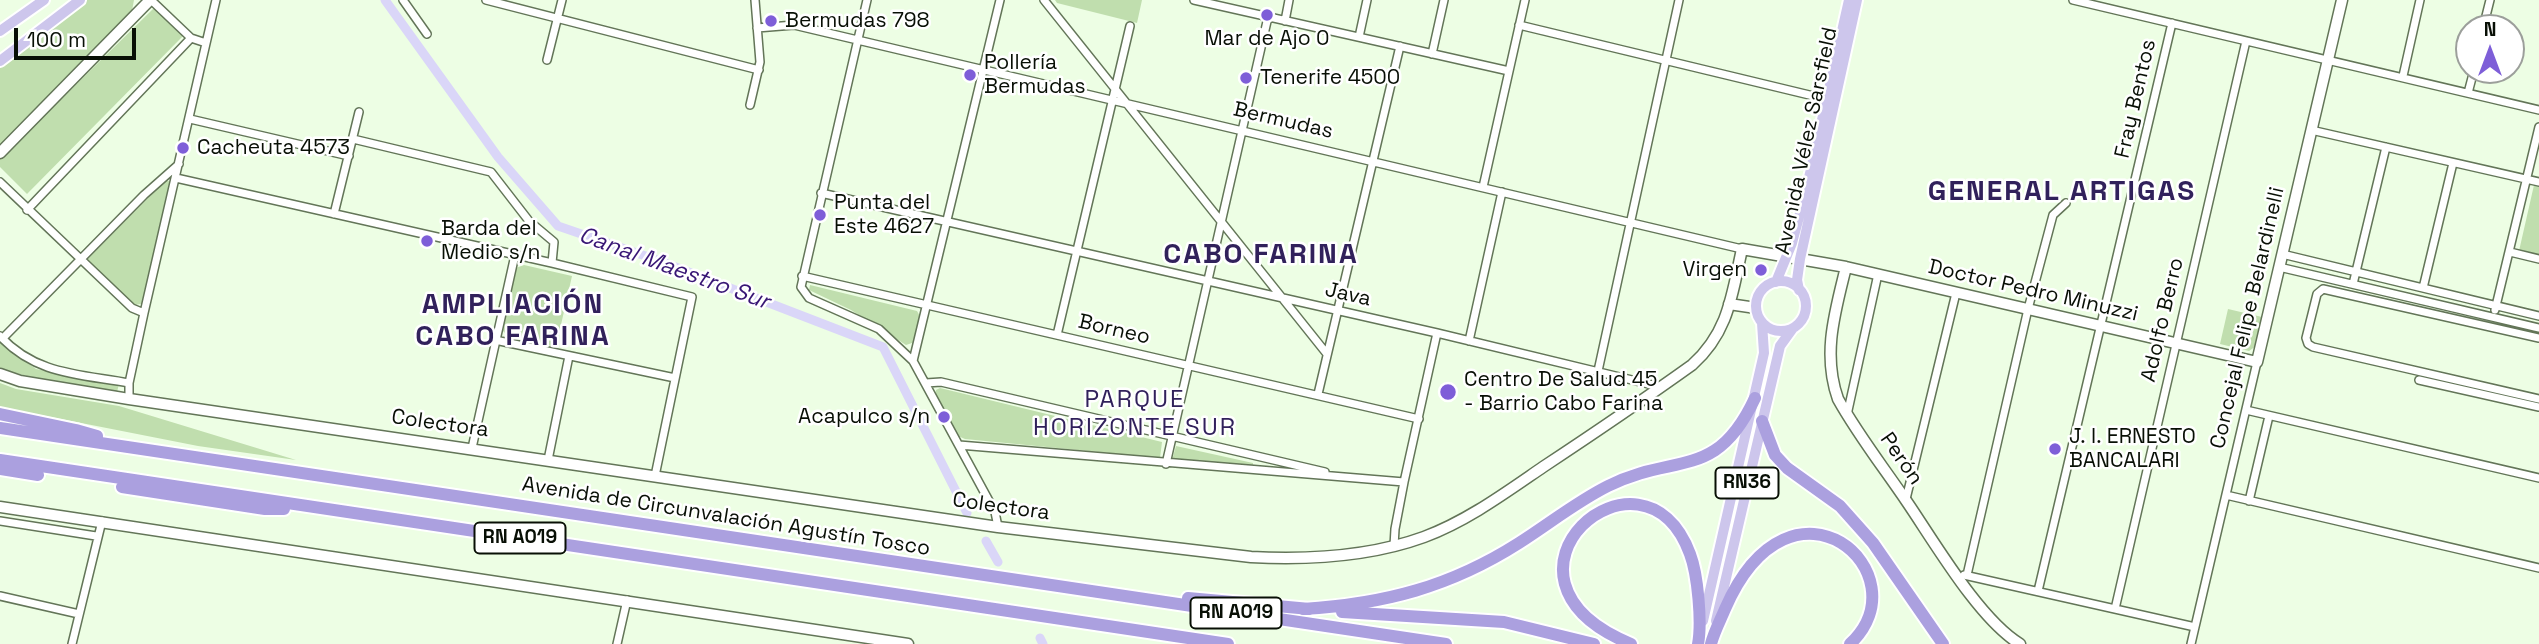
<!DOCTYPE html>
<html>
<head>
<meta charset="utf-8">
<style>
  body { margin:0 }
  #map { position:relative; width:2539px; height:644px; overflow:hidden; background:#edfee4; font-family:"Space Grotesk",sans-serif }
  canvas { display:block }
  .north { position:absolute; left:2455px; top:14px; width:70px; height:70px; box-sizing:border-box; background:#fff; border:2px solid #9c9f9b; border-radius:50%; rotate:0deg; font-size:19px; font-weight:700; line-height:28px; text-align:center; color:#080f05 }
  .north::after { content:''; display:block; margin:auto; width:24px; height:32px; background:#7e5ed8; clip-path:polygon(50% 0,100% 100%,50% 72%,0 100%) }
  .scale { position:absolute; left:14px; top:28px; width:122px; height:32px; box-sizing:border-box; border:4px solid #080f05; border-top:0; padding-left:9px; font-size:21px; line-height:24px; white-space:nowrap; color:#080f05; -webkit-text-stroke:5px #fff; paint-order:stroke }
</style>
</head>
<body>
<div id="map">
<canvas width="2539" height="644"></canvas>
<div class="north">N</div>
<div class="scale">100 m</div>
</div>
<script>
const context = document.querySelector('canvas').getContext('2d');
context.lineJoin = 'round';
function paint(path, color) { context.fillStyle = color; context.fill(path, 'evenodd'); }
function stroke(path, color, width, dash) { context.strokeStyle = color; context.lineWidth = width; context.lineCap = dash ? 'butt' : 'round'; context.setLineDash(dash || []); context.stroke(path); }
function drawText(font, color, halo, rows, align = 'center') {
  context.font = font + ' "Space Grotesk",sans-serif'; context.lineWidth = 5; context.setLineDash([]); context.textBaseline = 'middle'; context.strokeStyle = halo; context.fillStyle = color; for (const [text, x, y, turn = 0] of rows) {
    context.save(); context.translate(x, y); context.rotate((+turn || 0) * Math.PI / 180); context.textAlign = isNaN(turn) ? turn : align; if (halo) context.strokeText(text, 0, 0); context.fillText(text, 0, 0); context.restore();
  }
}
paint(new Path2D(`
  M 86,0 L 134,0 L 131,16 L 0,150 L 0,68 Z
  M 1055,0 L 1142,0 L 1137,23 L 1057,3 Z
  M 154,8 L 184,35 L 27,194 L 0,167 L 0,159 Z
  M 165,181 L 169,181 L 170,185 L 144,300 L 141,304 L 134,305 L 87,259 Z
  M 2534,185 L 2539,186 L 2539,255 L 2519,251 Z
  M 524,265 L 572,276 L 556,347 L 508,336 L 501,329 L 516,268 Z
  M 810,285 L 917,311 L 921,318 L 915,342 L 906,345 L 851,310 L 809,290 Z
  M 2228,309 L 2262,317 L 2256,346 L 2249,351 L 2220,344 Z
  M 0,342 L 36,369 L 119,384 L 117,392 L 27,376 L 0,369 Z
  M 0,383 L 16,389 L 119,406 L 296,460 L 198,446 L 0,407 Z
  M 940,388 L 1162,442 L 1160,458 L 965,439 L 958,436 L 935,395 L 936,390 Z
  M 1176,446 L 1253,463 L 1253,467 L 1172,460 Z`), '#c0deae');
stroke(new Path2D(`
  M 385,0 L 498,157 L 558,226 L 660,261 L 883,347 L 967,513
  M 986,541 L 998,562
  M 1040,638 L 1043,644`), '#dad6f8', 9);
const street = new Path2D(`
  M 151,0 L 191,38 L 206,43
  M 403,0 L 427,34
  M 486,0 L 759,70
  M 867,0 L 801,287 L 809,298 L 879,329 L 913,361 L 995,512 L 998,527
  M 1044,0 L 1327,354
  M 1194,0 L 1509,71
  M 2073,0 L 2539,110
  M 1285,21 L 1289,0
  M 1519,25 L 1826,99
  M 757,28 L 794,25 L 1742,249
  M 2483,28 L 2490,0
  M 1359,37 L 1367,0
  M 1432,54 L 1444,0
  M 547,60 L 562,0
  M 2403,76 L 2420,0
  M 2468,93 L 2474,70
  M 750,105 L 760,62 L 755,0
  M 190,119 L 349,156
  M 2311,130 L 2539,182
  M 353,139 L 491,172 L 529,221 L 554,242 L 552,263
  M 176,178 L 552,263 L 692,297 L 655,476
  M 0,182 L 132,308 L 144,313
  M 1483,187 L 1525,0
  M 821,193 L 1437,333 L 1661,387
  M 27,210 L 191,38
  M 334,214 L 359,112
  M 2510,252 L 2539,259
  M 2282,254 L 2539,316
  M 2279,267 L 2539,328
  M 802,276 L 1419,419
  M 2353,284 L 2386,147
  M 2423,288 L 2453,163
  M 2495,310 L 2539,127
  M 1057,335 L 1130,26
  M 0,336 C 36,375 80,374 129,383
  M 3,338 L 144,195 L 179,164
  M 2539,338 L 2323,289 L 2317,294 L 2306,338 L 2308,344 L 2313,347 L 2539,399
  M 495,340 L 675,378
  M 1469,341 L 1502,192
  M 913,361 L 1000,0
  M 1598,371 L 1679,0
  M 2419,380 L 2539,407
  M 926,383 L 941,382 L 1325,472
  M 1318,394 L 1400,46
  M 129,399 L 129,383 L 144,313 L 216,0
  M 2246,410 L 2539,478
  M 1847,415 L 1878,274
  M 959,445 L 1404,482
  M 472,448 L 515,255
  M 548,460 L 569,356
  M 1166,464 L 1268,17
  M 2226,495 L 2539,568
  M 1906,499 L 1956,293
  M 2249,501 L 2269,416
  M 0,521 L 96,536
  M 1394,546 L 1395,529 L 1404,482 L 1437,333
  M 1964,575 L 2195,627
  M 1967,575 L 2028,309 L 2053,215 L 2066,203
  M 2038,591 L 2172,23
  M 0,596 L 79,614
  M 2115,609 L 2246,41
  M 72,644 L 102,521
  M 617,644 L 627,600
  M 2191,644 L 2257,362`);
const secondary = new Path2D(`
  M 0,153 L 150,0
  M 1846,267 C 1835,312 1822,354 1838,399 C 1858,435 1884,468 1907,502 C 1935,543 1979,619 2020,644
  M 1729,304 L 1756,308
  M 0,374 L 20,381 L 129,399 L 998,527 L 1251,557 C 1309,560 1369,557 1424,537 C 1467,521 1505,493 1543,467 C 1593,434 1643,400 1692,365 C 1729,332 1732,294 1742,249 L 1846,267 L 2257,362 L 2342,0
  M 0,507 L 908,644`);
const primary = new Path2D(`
  M 0,31 L 44,0
  M 0,61 L 80,0
  M1756 306a25 25 0 1 1 50 0a25 25 0 1 1-50 0Z
  M 1776,282 L 1792,243 L 1806,191 L 1849,0
  M 1799,290 L 1797,280 L 1800,259 L 1857,0
  M 1703,621 L 1764,353 L 1762,323
  M 1716,621 L 1780,346 L 1793,328`);
const highway = new Path2D(`
  M 0,414 L 76,430 L 97,436
  M 1762,421 L 1775,455 L 1787,468 L 1840,506 L 1873,543 L 1943,644
  M 0,428 L 1446,644
  M 0,460 L 1228,644
  M 0,469 L 38,475
  M 122,487 L 265,509 L 284,509
  M 1188,598 L 1310,609
  M 1303,609 C 1384,604 1450,587 1519,543 C 1549,524 1576,502 1608,486 C 1675,452 1716,482 1755,398
  M 1342,612 L 1504,622 L 1594,644
  M 1631,644 C 1468,577 1643,426 1690,554 C 1698,575 1702,623 1698,644
  M 1711,644 C 1714,632 1720,621 1725,609 C 1792,455 1925,574 1850,644`);
stroke(street, '#637558', 10);
stroke(secondary, '#637558', 13);
stroke(primary, '#fff', 14);
stroke(highway, '#fff', 16);
stroke(street, '#fff', 7);
stroke(secondary, '#fff', 10);
stroke(primary, '#cdc6ec', 10);
stroke(highway, '#aba0df', 12);
for (const [x, y, r, color] of [
  [1267,15,7,"#7e5ed8"],
  [771,21,7,"#7e5ed8"],
  [970,75,7,"#7e5ed8"],
  [1246,78,7,"#7e5ed8"],
  [183,148,7,"#7e5ed8"],
  [820,215,7,"#7e5ed8"],
  [427,241,7,"#7e5ed8"],
  [1761,270,7,"#7e5ed8"],
  [1448,392,9,"#7e5ed8"],
  [944,417,7,"#7e5ed8"],
  [2055,449,7,"#7e5ed8"]
]) { const dot = new Path2D(); dot.arc(x, y, r, 0, 2 * Math.PI); context.fillStyle = color; context.fill(dot); stroke(dot, '#fff', 2.5); }
for (const [x, y, w] of [
  [1747,483,63],
  [520,538,91],
  [1236,613,91]
]) { const box = new Path2D(); box.roundRect(x - w / 2, y - 15.5, w, 31, 5); context.fillStyle = '#fff'; context.fill(box); stroke(box, '#080f05', 2); }
drawText('bold 19px', '#080f05', null, [
  ["RN36",1747,483],
  ["RN A019",520,538],
  ["RN A019",1236,613]
]);
drawText('21px', '#080f05', '#fff', [
  ["Bermudas 798",785,21],
  ["Mar de Ajo 0",1267,39,"center"],
  ["Pollería",984,63],
  ["Bermudas",984,87],
  ["Tenerife 4500",1260,78],
  ["Cacheuta 4573",197,148],
  ["Punta del",834,203],
  ["Este 4627",834,227],
  ["Barda del",441,229],
  ["Medio s/n",441,253],
  ["Virgen",1747,270,"right"],
  ["Centro De Salud 45",1464,380],
  ["- Barrio Cabo Farina",1464,404],
  ["Acapulco s/n",930,417,"right"],
  ["J. I. ERNESTO",2069,437],
  ["BANCALARI",2069,461]
], 'left');
drawText('21px', '#080f05', '#fff', [
  ["Fray Bentos",2136,99,-77],
  ["Bermudas",1283,121,13],
  ["Avenida Vélez Sarsfield",1807,141,-78],
  ["Doctor Pedro Minuzzi",2033,291,13],
  ["Java",1348,295,13],
  ["Concejal Felipe Belardinelli",2248,318,-77],
  ["Adolfo Berro",2163,320,-77],
  ["Borneo",1114,330,13],
  ["Colectora",440,424,8],
  ["Perón",1901,459,55],
  ["Colectora",1001,507,8],
  ["Avenida de Circunvalación Agustín Tosco",726,517,9]
]);
drawText('italic 23px', '#381675', '#fff', [
  ["Canal Maestro Sur",674,269,20]
]);
context.letterSpacing = '2px';
drawText('24px', '#31215b', '#fff', [
  ["PARQUE",1135,400],
  ["HORIZONTE SUR",1135,428]
]);
context.letterSpacing = '0px';
context.letterSpacing = '2px';
drawText('bold 28px', '#31215b', '#fff', [
  ["GENERAL ARTIGAS",2062,192],
  ["CABO FARINA",1261,255],
  ["AMPLIACIÓN",513,305],
  ["CABO FARINA",513,337]
]);
context.letterSpacing = '0px';
</script>
</body>
</html>
